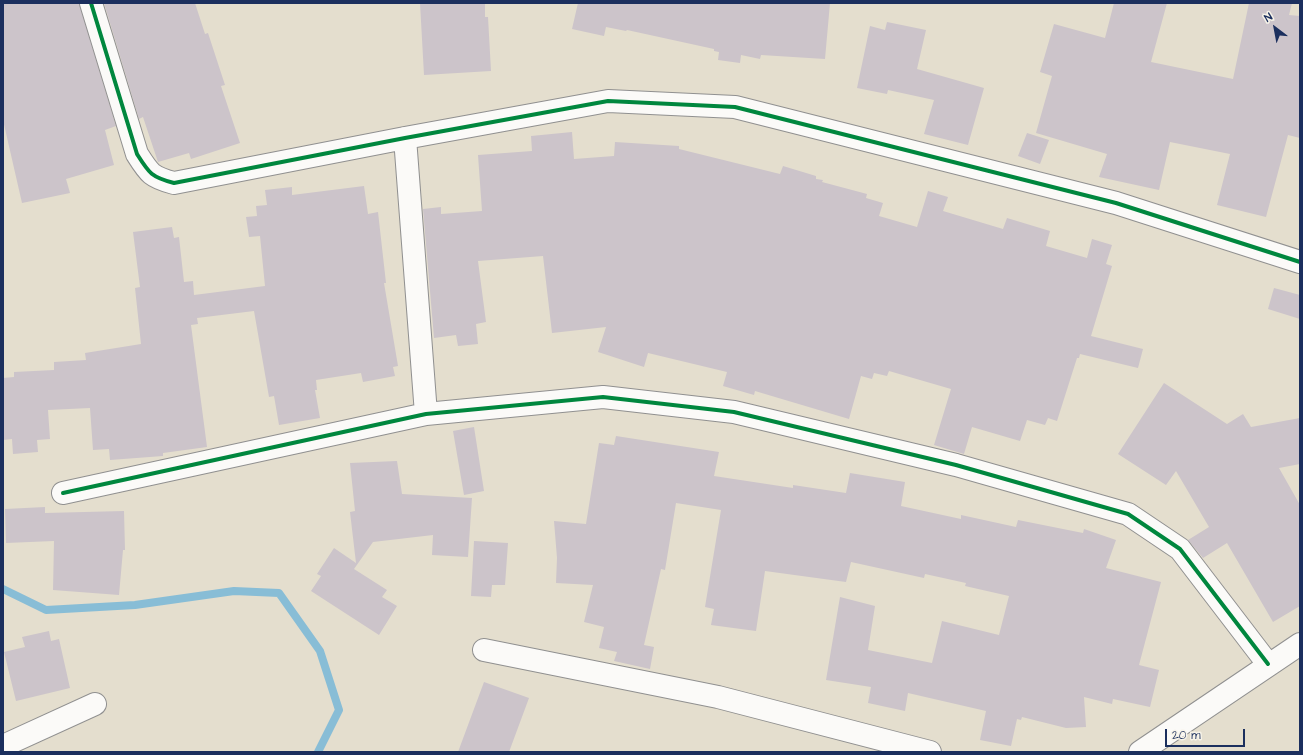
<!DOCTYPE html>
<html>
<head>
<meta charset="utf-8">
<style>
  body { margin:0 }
  #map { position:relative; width:1303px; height:755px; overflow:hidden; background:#e4dece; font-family:"Architects Daughter",sans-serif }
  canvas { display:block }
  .frame { position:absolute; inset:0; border:4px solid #1b2f5e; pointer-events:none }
  .north { position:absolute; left:1255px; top:8px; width:40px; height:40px; -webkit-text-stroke:3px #f7f3e8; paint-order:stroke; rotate:328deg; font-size:11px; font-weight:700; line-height:16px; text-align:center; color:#1b2f5e }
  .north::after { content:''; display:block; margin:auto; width:14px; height:18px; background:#1b2f5e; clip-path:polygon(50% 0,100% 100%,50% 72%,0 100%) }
  .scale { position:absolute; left:1165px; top:729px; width:80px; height:18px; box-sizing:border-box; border:2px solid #1b2f5e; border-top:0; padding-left:5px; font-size:12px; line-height:14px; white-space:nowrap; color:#1b2f5e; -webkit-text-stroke:3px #f7f3e8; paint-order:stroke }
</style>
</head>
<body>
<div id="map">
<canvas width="1303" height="755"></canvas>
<div class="frame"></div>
<div class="north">N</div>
<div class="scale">20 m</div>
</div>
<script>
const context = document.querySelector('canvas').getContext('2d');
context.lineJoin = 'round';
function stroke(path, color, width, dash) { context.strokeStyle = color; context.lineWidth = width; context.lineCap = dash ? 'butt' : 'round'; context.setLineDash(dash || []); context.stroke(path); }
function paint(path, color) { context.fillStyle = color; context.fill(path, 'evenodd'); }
stroke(new Path2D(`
  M 3,589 L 46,610 L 135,605 L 234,591 L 279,593 L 320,651 L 339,710 L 318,752`), '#88bdd6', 8);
paint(new Path2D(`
  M 3,3 L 79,3 L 116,126 L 105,130 L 114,165 L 66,179 L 70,193 L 22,203 L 3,120 Z
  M 104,3 L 195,3 L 205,34 L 208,33 L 225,85 L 221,86 L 240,143 L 191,159 L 189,153 L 158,162 L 143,117 L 139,119 Z
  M 420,3 L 485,3 L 485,17 L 488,17 L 491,71 L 424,75 Z
  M 578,3 L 830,3 L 825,59 L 761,55 L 760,59 L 741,55 L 740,63 L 718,60 L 719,52 L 714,51 L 714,49 L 627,30 L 626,31 L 606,27 L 604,36 L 572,29 Z
  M 1114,3 L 1167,3 L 1151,62 L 1233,79 L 1249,3 L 1292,3 L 1289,15 L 1300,16 L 1300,138 L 1288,135 L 1266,217 L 1217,205 L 1230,154 L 1170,142 L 1159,190 L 1099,177 L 1107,154 L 1036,133 L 1052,76 L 1040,72 L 1054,24 L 1105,38 Z
  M 887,22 L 926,30 L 917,69 L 984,88 L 968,145 L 924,134 L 934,100 L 888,90 L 887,94 L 857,88 L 870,26 L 885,30 Z
  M 572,132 L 574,159 L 614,156 L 615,142 L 679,146 L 679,149 L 780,174 L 783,166 L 816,176 L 816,179 L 823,180 L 822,182 L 867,194 L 866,198 L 883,203 L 879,216 L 917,227 L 928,191 L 948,197 L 943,211 L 1003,229 L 1007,218 L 1050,231 L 1046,246 L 1087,258 L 1092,239 L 1112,245 L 1106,264 L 1112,266 L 1091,336 L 1143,349 L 1138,368 L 1080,354 L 1079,358 L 1077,358 L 1057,421 L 1048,418 L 1045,425 L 1027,420 L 1020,441 L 972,427 L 964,454 L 934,445 L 951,389 L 889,371 L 887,376 L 874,373 L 872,379 L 861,376 L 849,419 L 755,391 L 754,395 L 723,386 L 727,372 L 648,353 L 644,367 L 598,352 L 606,327 L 552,333 L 543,256 L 478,261 L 486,322 L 476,324 L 478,344 L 458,346 L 456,335 L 434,338 L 423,209 L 441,207 L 441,214 L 482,211 L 478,155 L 532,151 L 531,136 Z
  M 1027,133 L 1049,140 L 1040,164 L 1018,156 Z
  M 364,186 L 368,214 L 378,212 L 386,283 L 384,283 L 398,366 L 393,367 L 395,376 L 363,382 L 361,373 L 316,380 L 317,390 L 315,390 L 320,418 L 279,425 L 274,396 L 269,397 L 254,311 L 197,318 L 198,324 L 191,325 L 207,447 L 163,453 L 163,456 L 110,460 L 109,449 L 93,450 L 90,408 L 48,410 L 50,439 L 37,440 L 38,452 L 13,454 L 12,439 L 3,440 L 3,378 L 14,377 L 14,372 L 54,370 L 54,362 L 86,360 L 85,353 L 141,344 L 135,288 L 140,287 L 133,232 L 172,227 L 174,238 L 179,237 L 184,282 L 193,281 L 194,295 L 265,286 L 260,236 L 249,237 L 246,217 L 257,216 L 256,206 L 267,205 L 265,190 L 292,187 L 292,195 Z
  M 1274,288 L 1300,295 L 1300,319 L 1268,309 Z
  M 1164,383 L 1227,424 L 1243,414 L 1251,427 L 1300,418 L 1300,464 L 1279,468 L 1300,505 L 1300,606 L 1273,622 L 1227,543 L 1203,558 L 1188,540 L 1209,527 L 1176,471 L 1166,485 L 1118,454 Z
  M 474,427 L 484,491 L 464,495 L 453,431 Z
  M 616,436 L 719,452 L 714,476 L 793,488 L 793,485 L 846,493 L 850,473 L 905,482 L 901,506 L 961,519 L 961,515 L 1016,527 L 1018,520 L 1083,533 L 1084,529 L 1116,540 L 1106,568 L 1161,582 L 1139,665 L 1159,670 L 1150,707 L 1113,699 L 1112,704 L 1084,697 L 1086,727 L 1066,728 L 1022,717 L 1021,720 L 1017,719 L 1011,746 L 980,740 L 986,711 L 908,693 L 905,711 L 868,703 L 871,687 L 826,680 L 840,597 L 875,606 L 868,650 L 932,663 L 942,621 L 999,635 L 1009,596 L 965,586 L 966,583 L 925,574 L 924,578 L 851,562 L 846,582 L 765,571 L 756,631 L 711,625 L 714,609 L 705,607 L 721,510 L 676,503 L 665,570 L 661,569 L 644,645 L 654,647 L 650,669 L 614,661 L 617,652 L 599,648 L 604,627 L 584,622 L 593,585 L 556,583 L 557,558 L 554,521 L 586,524 L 599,443 L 614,445 Z
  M 397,461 L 402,494 L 472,498 L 468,557 L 432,555 L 433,535 L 373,542 L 354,569 L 387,590 L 382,597 L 397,606 L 379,635 L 311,591 L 321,576 L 317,574 L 334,548 L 356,563 L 350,512 L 355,511 L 350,463 Z
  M 45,507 L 45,513 L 124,511 L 125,550 L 123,550 L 119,595 L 53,590 L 54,541 L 6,543 L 5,509 Z
  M 474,541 L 508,543 L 505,585 L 492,585 L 491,597 L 471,596 Z
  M 49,631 L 51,641 L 59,639 L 70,688 L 16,701 L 4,652 L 25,647 L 22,637 Z
  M 484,682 L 529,698 L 509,752 L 458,752 Z`), '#ccc4ca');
const street = new Path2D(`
  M 91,3 L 137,154 C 149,173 151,177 174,183 L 405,138 L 608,101 L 735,107 L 1116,203 L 1300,262
  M 405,138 L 426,414
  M 63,493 L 426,414 L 603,397 L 734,412 L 956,465 L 1128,514 L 1180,549 L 1268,664
  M 484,650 L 718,697 L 930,752
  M 3,746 L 95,704
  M 1140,752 L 1300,644`);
stroke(street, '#909090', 24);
stroke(street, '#fbfaf8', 22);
stroke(new Path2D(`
  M 91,3 L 137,154 C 149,173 151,177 174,183 L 405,138 L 608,101 L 735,107 L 1116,203 L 1300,262
  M 63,493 L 426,414 L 603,397 L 734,412 L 956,465 L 1128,514 L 1180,549 L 1268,664`), '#00873e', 4);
</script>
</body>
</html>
